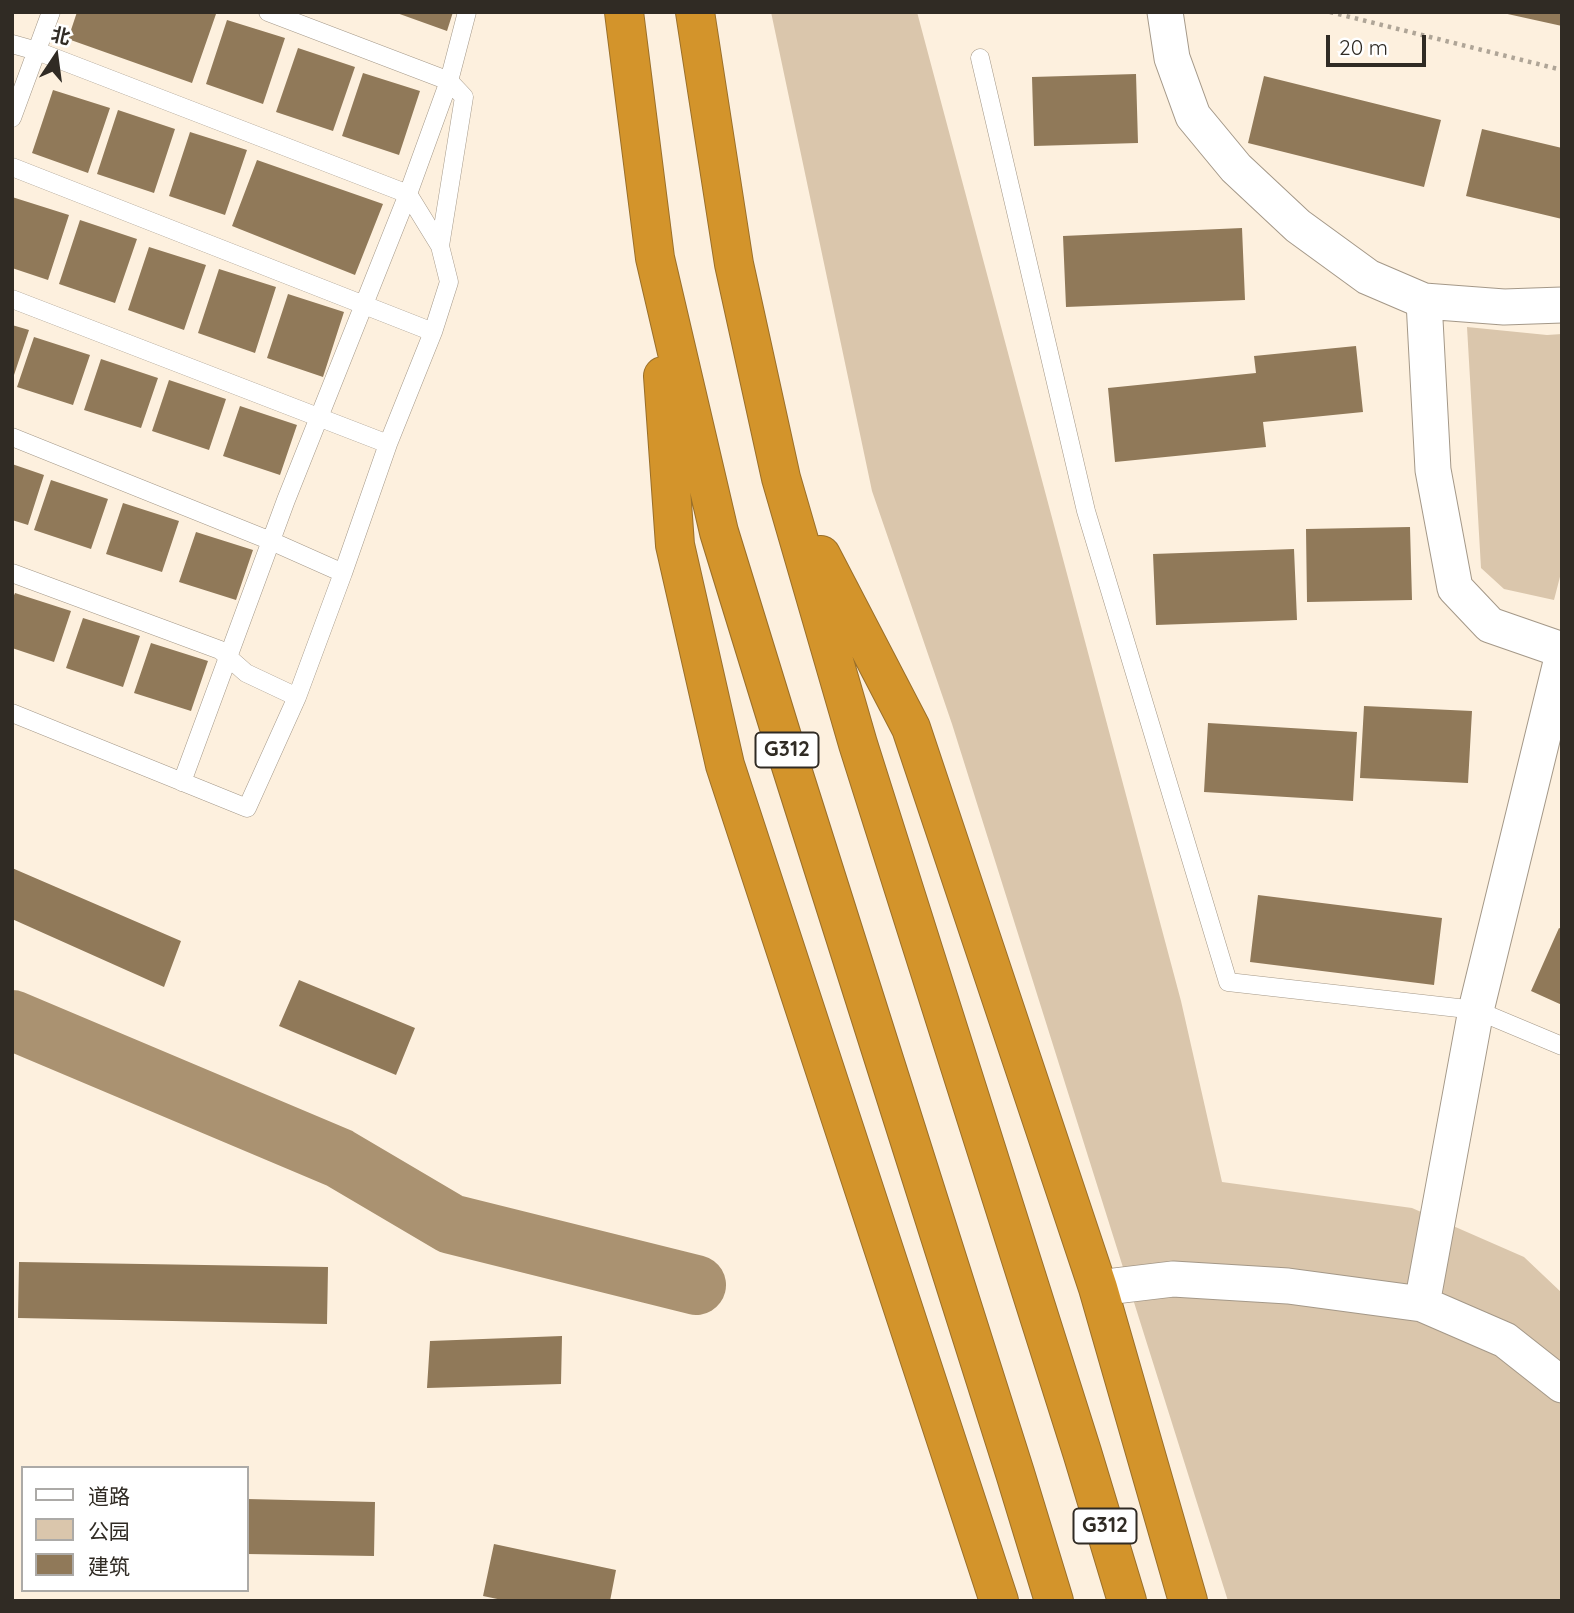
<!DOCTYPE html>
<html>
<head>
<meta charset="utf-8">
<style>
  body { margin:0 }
  #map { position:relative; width:1574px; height:1613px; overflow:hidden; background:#fdf0de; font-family:Quicksand,"Noto Sans SC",sans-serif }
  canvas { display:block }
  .frame { position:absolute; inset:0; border:14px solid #302b24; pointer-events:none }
  .legend { position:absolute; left:21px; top:1466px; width:228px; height:126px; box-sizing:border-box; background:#fff; border:2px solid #acaaa7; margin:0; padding:9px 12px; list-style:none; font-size:21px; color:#302b24 }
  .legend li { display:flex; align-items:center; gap:14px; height:35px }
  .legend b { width:35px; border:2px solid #acaaa7 }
  .north { position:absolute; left:21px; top:21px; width:70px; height:70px; -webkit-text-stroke:5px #fff; paint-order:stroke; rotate:13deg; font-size:19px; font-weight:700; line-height:28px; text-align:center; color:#302b24 }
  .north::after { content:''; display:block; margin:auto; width:24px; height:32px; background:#302b24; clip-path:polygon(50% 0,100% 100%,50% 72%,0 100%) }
  .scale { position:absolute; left:1326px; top:35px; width:100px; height:32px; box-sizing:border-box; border:4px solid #302b24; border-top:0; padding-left:9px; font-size:21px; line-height:24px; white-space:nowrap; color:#302b24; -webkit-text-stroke:5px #fff; paint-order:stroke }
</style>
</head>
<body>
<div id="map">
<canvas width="1574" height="1613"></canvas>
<div class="frame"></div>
<ul class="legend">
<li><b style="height:9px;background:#fff"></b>道路</li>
<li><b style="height:19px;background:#dac6ac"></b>公园</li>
<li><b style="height:19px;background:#907959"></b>建筑</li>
</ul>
<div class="north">北</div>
<div class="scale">20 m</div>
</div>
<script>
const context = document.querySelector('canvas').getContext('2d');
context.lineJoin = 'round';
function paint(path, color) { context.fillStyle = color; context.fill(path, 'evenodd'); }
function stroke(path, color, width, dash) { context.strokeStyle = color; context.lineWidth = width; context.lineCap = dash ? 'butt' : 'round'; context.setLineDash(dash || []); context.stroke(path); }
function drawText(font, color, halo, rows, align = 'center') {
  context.font = font + ' Quicksand,sans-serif'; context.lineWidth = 7; context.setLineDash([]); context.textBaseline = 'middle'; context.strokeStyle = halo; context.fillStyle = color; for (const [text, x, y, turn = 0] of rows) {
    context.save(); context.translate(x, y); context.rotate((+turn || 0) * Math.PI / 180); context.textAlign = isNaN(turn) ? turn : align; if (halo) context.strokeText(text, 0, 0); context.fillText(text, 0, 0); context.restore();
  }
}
paint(new Path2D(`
  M 771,12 L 917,12 L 1181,1001 L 1222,1182 L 1412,1208 L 1524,1257 L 1562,1293 L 1562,1601 L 1228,1601 L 952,724 L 872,491 Z
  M 1467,327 L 1547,335 L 1562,334 L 1562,569 L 1554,600 L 1504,589 L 1481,568 Z`), '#dac6ac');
stroke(new Path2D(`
  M 12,1020 L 339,1158 L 451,1224 L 696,1285`), '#aa9271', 60);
paint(new Path2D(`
  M 77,12 L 212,12 L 216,14 L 192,83 L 68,39 Z
  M 394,12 L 453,12 L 447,31 Z
  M 1503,12 L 1562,12 L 1562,26 L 1503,13 Z
  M 227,20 L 285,38 L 263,104 L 206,84 Z
  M 298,48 L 355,67 L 333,131 L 276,112 Z
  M 363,73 L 420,91 L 399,155 L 342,136 Z
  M 1136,74 L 1138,143 L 1034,146 L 1032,77 Z
  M 1264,76 L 1441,120 L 1424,187 L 1248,143 Z
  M 53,90 L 110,108 L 88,173 L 32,153 Z
  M 118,110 L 175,129 L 154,193 L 97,174 Z
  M 1482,129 L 1562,148 L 1562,219 L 1466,196 Z
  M 190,132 L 247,150 L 225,215 L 169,196 Z
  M 257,160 L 383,204 L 355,275 L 232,226 Z
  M 12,197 L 69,215 L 48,280 L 12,268 Z
  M 80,220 L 137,239 L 115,303 L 59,284 Z
  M 1242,228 L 1245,300 L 1066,307 L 1063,236 Z
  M 149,247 L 206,265 L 184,330 L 128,310 Z
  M 219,269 L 276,287 L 255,353 L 198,333 Z
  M 288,294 L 344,312 L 323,377 L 267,358 Z
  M 12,325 L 29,330 L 13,378 L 12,378 Z
  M 34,337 L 90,355 L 73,405 L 17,387 Z
  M 1356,346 L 1363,412 L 1263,422 L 1266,447 L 1115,462 L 1108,388 L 1256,373 L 1254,356 Z
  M 101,359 L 158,378 L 141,428 L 84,410 Z
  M 169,380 L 226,399 L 209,450 L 152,431 Z
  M 240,406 L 297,425 L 280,475 L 223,456 Z
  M 12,464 L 44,475 L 28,525 L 12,520 Z
  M 51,480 L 108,499 L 91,549 L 34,530 Z
  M 123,503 L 179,521 L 162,572 L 106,554 Z
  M 1410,527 L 1412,600 L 1307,602 L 1306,529 Z
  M 196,532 L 253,550 L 236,600 L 179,582 Z
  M 1294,549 L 1297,620 L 1156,625 L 1153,554 Z
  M 15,593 L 71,611 L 54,662 L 12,648 L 12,600 Z
  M 83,618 L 140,636 L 123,687 L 66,668 Z
  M 151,643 L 208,661 L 191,711 L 134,693 Z
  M 1364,706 L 1472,711 L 1468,783 L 1360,778 Z
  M 1208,723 L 1357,732 L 1353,801 L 1204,792 Z
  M 12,868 L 181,941 L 164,987 L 12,919 Z
  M 1258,895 L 1442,918 L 1434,985 L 1250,962 Z
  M 1559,928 L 1562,929 L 1562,1005 L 1531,991 Z
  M 299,980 L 415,1028 L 396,1075 L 279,1026 Z
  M 19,1262 L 328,1267 L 327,1324 L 18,1318 Z
  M 562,1336 L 561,1384 L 427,1388 L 430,1341 Z
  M 247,1499 L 375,1502 L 374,1556 L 247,1554 Z
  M 494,1544 L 616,1570 L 610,1601 L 507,1601 L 483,1596 Z`), '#907959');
const lane = new Path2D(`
  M 268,12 L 449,81 L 464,97 L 440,246
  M 12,44 L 37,51 L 408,194 L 440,246 L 449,282 L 433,332
  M 980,58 L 1086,511 L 1228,982 L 1476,1010 L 1562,1046
  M 12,118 L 51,12
  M 12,167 L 433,332 L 388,444
  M 12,299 L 388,444 L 343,573
  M 12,437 L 271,541 L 343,573 L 297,697 L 246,673 L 220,650 L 12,573
  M 12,713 L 247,808 L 297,697
  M 182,782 L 286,500 L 408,194 L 449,81 L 467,12`);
const street = new Path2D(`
  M 1165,12 L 1172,58 L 1193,116 L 1236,168 L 1298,226 L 1368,277 L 1424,301 L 1504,307 L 1562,305
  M 1424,301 L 1433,470 L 1455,588 L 1490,625 L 1562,650
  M 1098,1288 L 1173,1279 L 1288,1286 L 1422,1304 L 1505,1340 L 1562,1385
  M 1422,1304 L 1476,1010 L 1562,658`);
const highway = new Path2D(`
  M 624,12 L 655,258 L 719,532 L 791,766 L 1015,1473 L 1054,1601
  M 695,12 L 734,264 L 781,478 L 858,744 L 1082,1452 L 1127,1601
  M 663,376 L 675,545 L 725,765 L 999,1601
  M 821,555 L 911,728 L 1098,1288 L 1188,1601`);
stroke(lane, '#a49888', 19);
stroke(street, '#a49888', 37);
stroke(highway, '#9a6f29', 40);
stroke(new Path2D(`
  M 1330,12 L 1562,70`), '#afa597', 4.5, [3.5, 5]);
stroke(lane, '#fff', 18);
stroke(street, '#fff', 35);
stroke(highway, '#d3942b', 38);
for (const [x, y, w] of [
  [787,750,63],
  [1105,1526,63]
]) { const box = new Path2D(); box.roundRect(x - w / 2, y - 17.5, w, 35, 5); context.fillStyle = '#fff'; context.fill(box); stroke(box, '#302b24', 2); }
drawText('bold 21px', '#302b24', null, [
  ["G312",787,750],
  ["G312",1105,1526]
]);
</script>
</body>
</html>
